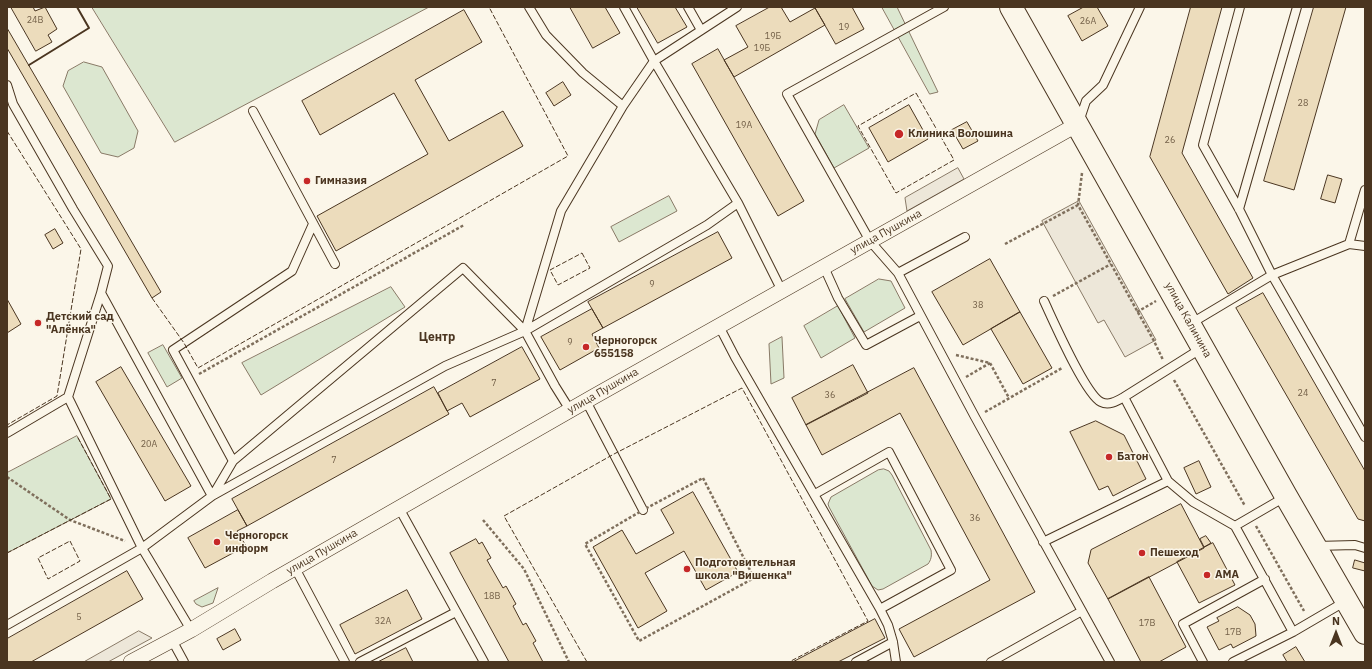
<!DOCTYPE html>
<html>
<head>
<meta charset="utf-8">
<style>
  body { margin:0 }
  #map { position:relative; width:1372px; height:669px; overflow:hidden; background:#fbf6e9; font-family:"IBM Plex Sans",sans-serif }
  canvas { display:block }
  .frame { position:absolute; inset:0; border:8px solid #4a3520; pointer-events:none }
  .north { position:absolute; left:1316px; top:613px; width:40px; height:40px; -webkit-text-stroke:3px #fbf6e9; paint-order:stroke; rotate:0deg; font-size:11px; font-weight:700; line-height:16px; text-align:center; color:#4a3520 }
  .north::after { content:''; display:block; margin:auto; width:14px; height:18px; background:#4a3520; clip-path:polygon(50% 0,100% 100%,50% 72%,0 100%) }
</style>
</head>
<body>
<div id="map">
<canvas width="1372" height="669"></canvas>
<div class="frame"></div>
<div class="north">N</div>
</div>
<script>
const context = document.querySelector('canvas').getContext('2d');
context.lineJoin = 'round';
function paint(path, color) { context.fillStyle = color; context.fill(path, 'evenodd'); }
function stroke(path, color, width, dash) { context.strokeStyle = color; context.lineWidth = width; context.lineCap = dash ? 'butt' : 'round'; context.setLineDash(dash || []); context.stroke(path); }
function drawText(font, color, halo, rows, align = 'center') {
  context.font = font + ' "IBM Plex Sans",sans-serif'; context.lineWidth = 3; context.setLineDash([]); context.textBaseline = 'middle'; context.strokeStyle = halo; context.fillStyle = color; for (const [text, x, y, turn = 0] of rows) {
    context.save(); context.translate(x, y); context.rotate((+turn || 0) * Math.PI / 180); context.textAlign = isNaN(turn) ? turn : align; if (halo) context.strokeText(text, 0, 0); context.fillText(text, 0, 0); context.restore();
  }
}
const green = new Path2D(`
  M 92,7 L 429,7 L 175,142 Z
  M 882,7 L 897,7 L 938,92 L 930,94 Z
  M 84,62 L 102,67 L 138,131 L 134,148 L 118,157 L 101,153 L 63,86 L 68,71 Z
  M 844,105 L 869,148 L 834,168 L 815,134 L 819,120 Z
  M 669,196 L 677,211 L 619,242 L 611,227 Z
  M 879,279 L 891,281 L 905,308 L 864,332 L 845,299 Z
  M 391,287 L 405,307 L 261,395 L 242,363 Z
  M 838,306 L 855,338 L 821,358 L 804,326 Z
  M 782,337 L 784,378 L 771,384 L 769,344 Z
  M 163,345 L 182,378 L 167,387 L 148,353 Z
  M 77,436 L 111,499 L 7,553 L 7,473 Z
  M 884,469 L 889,471 L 892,475 L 931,550 C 932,556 931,560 928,564 L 883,589 L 878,590 L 872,586 L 829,507 L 828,504 L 831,497 L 878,470 Z
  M 218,588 L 213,603 L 202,607 L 196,604 L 194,601 Z`);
paint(green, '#dce7d0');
stroke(green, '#887966', 1);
const parking = new Path2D(`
  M 958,168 L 964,179 L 907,211 L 905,198 Z
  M 1079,201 L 1156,340 L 1125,357 L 1104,320 L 1098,323 L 1042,221 Z
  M 139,631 L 152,638 L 108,662 L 84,662 Z`);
paint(parking, '#ede7d9');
stroke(parking, '#887966', 1);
const building = new Path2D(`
  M 11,7 L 33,7 L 35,11 L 45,7 L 57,29 L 48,35 L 52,42 L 36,51 Z
  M 570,7 L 605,7 L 620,33 L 593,48 Z
  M 637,7 L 675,7 L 687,27 L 658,43 Z
  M 770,7 L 781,7 L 790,22 L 815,8 L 825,25 L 734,77 L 724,60 L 748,47 L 736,26 Z
  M 815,7 L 852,7 L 864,29 L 836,44 Z
  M 1084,7 L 1097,7 L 1108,26 L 1082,41 L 1068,16 Z
  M 1191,7 L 1222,7 L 1182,153 L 1253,278 L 1228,294 L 1150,157 Z
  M 1314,7 L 1346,7 L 1294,190 L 1264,181 Z
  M 464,10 L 482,42 L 415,80 L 449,141 L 503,111 L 523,146 L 336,251 L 317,216 L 428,154 L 394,93 L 320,135 L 302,101 Z
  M 7,28 L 161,292 L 152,298 L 7,48 Z
  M 718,49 L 804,201 L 778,216 L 692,64 Z
  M 563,82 L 571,95 L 554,106 L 546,93 Z
  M 909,105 L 928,139 L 888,162 L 869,128 Z
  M 967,122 L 978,141 L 963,149 L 952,130 Z
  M 1328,175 L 1342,179 L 1335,203 L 1321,199 Z
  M 55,229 L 63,243 L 53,249 L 45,235 Z
  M 718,232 L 732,258 L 603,328 L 588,302 Z
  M 990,259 L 1020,312 L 963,345 L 932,292 Z
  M 1263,293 L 1365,471 L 1365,521 L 1358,519 L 1236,308 Z
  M 7,299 L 21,324 L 7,333 Z
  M 592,309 L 603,328 L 592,334 L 599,348 L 560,370 L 541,337 Z
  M 1020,312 L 1052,368 L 1023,384 L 991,329 Z
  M 522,347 L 540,379 L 470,417 L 462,403 L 447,411 L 438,393 Z
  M 853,365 L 868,393 L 806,425 L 792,398 Z
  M 121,367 L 191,486 L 165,501 L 96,382 Z
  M 914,368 L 1035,592 L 914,657 L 899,629 L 990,580 L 900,413 L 822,455 L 806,425 Z
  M 434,387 L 449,414 L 247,526 L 232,499 Z
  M 1096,421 L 1124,435 L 1146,479 L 1113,496 L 1108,486 L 1099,490 L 1070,432 Z
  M 1199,461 L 1211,487 L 1196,494 L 1184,468 Z
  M 693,492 L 738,572 L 706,590 L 684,551 L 645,573 L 667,611 L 638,628 L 593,547 L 622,530 L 636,554 L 674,533 L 661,510 Z
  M 1181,504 L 1204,548 L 1108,599 L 1088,563 L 1091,550 Z
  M 238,510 L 247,526 L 237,531 L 246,546 L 205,568 L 188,538 Z
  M 1206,536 L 1211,543 L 1204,547 L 1200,539 Z
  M 476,539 L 479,544 L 482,542 L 491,558 L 487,560 L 503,588 L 506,586 L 516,604 L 513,606 L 523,625 L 526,623 L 536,641 L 533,643 L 543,662 L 509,662 L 460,572 L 450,553 Z
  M 1213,543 L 1235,585 L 1199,603 L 1177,562 Z
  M 1355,560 L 1365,563 L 1365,571 L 1353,568 Z
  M 127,571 L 143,599 L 31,662 L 7,662 L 7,639 Z
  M 1149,577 L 1186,647 L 1159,662 L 1141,662 L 1108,599 Z
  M 407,590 L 422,619 L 355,654 L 340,625 Z
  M 1238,607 L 1250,615 L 1255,624 L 1256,636 L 1233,648 L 1231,644 L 1219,650 L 1207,627 L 1219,621 L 1217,618 Z
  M 875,619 L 885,638 L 838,662 L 793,662 Z
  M 235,629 L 241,640 L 223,650 L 217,639 Z
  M 1296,647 L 1305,662 L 1287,662 L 1283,655 Z
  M 406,648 L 413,662 L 378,662 Z`);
paint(building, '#ecdcbc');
stroke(building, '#4a3520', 1);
const lane = new Path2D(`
  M 529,7 L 546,35 L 583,73 L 623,106
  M 688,7 L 701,30
  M 737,7 L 654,61 L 738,203 L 782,291
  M 944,7 L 787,94 L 870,241 L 898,273 L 975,417 L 1110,662
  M 1240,7 L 1203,145 L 1239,209 L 1272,275 L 1365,437
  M 7,85 L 13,104 L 73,209 L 108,266 L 101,293 L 212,496
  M 253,111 L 335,264
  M 1079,122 L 1086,101 L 1103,85 L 1140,7
  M 1239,209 L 1297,7
  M 1349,244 L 1365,190
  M 824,267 L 838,298 L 866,345 L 920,316
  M 898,273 L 965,237
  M 101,293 L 68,397 L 142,548 L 212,496 L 445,366 L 525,331 L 707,225 L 738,203
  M 1044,301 C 1053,320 1085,394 1101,402 C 1109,406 1117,401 1124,397 L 1168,481 L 1193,502 L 1235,526 L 1293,632
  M 1190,324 L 1272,275 L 1349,244 L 1365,246
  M 719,326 L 735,357 L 880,609 L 888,625 L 893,642 L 896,662
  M 525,331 L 561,211 L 623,106 L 654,61 L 624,7
  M 1124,397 L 1202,348
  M 586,401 L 643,510
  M 7,433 L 68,397
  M 233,461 L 173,350 L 292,271 L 313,224
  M 815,494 L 889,452 L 951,570 L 880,609
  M 213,495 L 233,461 L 463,268 L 525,331 L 555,386 L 570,410
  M 399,508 L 484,662
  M 1235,526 L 1285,497
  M 1043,542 L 1168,481
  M 1316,546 L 1355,545 L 1365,548
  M 295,568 L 345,662
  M 7,625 L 142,548 L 191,630
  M 172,640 L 184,662
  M 360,662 L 456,612
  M 856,662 L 893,642
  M 991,662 L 1082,611
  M 1203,662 L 1183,624 L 1265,579
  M 1233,662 L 1293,632 L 1346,601`);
const street = new Path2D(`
  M 131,662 L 191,630 L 272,581 L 593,397 L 1078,124`);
const secondary = new Path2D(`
  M 1011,7 L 1286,496 L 1365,633`);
stroke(lane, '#4a3520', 10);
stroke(street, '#4a3520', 16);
stroke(secondary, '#4a3520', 24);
stroke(new Path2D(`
  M 1082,173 L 1078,205 L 1154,341 L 1163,360
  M 1005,244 L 1078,205
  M 1053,296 L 1111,264
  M 1137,312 L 1156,301
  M 956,355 L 990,363 L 1009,398
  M 199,374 L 464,225
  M 966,377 L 990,363
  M 1174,380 L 1245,506
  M 985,412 L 1062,368
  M 7,477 L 70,520 L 125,541
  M 703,478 L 754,578 L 639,641 L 585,544 L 643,510 Z
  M 483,520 L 524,569 L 569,662
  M 1256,526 L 1304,611`), '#7f6f5c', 2.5, [3, 2]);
stroke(lane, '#fbf6e9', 8);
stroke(street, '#fbf6e9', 15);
stroke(secondary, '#fbf6e9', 22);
stroke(new Path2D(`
  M 916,93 L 954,160 L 896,193 L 858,126 Z
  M 7,131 L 81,249 L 57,396 L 7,425
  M 582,253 L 590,268 L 558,285 L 550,270 Z
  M 152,298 L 184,343 L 198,368 L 568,156 L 489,7
  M 70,541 L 80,561 L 48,579 L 38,558 Z
  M 7,553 L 111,499 L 77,436
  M 587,662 L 504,516 L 614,454 L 742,388 L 868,621 L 789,662`), '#4a3520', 1, [5, 2]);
stroke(new Path2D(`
  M 29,65 L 89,28 L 77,7`), '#4a3520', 2);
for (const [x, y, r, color] of [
  [899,134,5,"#c62828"],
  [307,181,4,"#c62828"],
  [38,323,4,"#c62828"],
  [586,347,4,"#c62828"],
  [1109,457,4,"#c62828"],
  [217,542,4,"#c62828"],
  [1142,553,4,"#c62828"],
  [687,569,4,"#c62828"],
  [1207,575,4,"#c62828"]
]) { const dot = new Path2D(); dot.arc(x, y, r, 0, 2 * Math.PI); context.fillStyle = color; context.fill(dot); stroke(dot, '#fbf6e9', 1.5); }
drawText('9px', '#725f47', null, [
  ["24В",35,20],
  ["26А",1088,21],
  ["19",844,27],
  ["19Б",773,36],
  ["19Б",762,48],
  ["28",1303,103],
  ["19А",744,125],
  ["26",1170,140],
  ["9",652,284],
  ["38",978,305],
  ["9",570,342],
  ["7",494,383],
  ["24",1303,393],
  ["36",830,395],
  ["20А",149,444],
  ["7",334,460],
  ["36",975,518],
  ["18В",492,596],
  ["5",79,617],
  ["32А",383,621],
  ["17В",1147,623],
  ["17В",1233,632]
]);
drawText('bold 11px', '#4a3520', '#fbf6e9', [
  ["Клиника Волошина",908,134],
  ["Гимназия",315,181],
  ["Детский сад",46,317],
  ["\"Алёнка\"",46,330],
  ["Черногорск",594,341],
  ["655158",594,354],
  ["Батон",1117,457],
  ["Черногорск",225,536],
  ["информ",225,549],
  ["Пешеход",1150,553],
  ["Подготовительная",695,563],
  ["школа \"Вишенка\"",695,576],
  ["АМА",1215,575]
], 'left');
drawText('11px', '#4a3520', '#fbf6e9', [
  ["улица Пушкина",886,232,-29],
  ["улица Калинина",1188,320,61],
  ["улица Пушкина",603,391,-30],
  ["улица Пушкина",322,552,-30]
]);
drawText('bold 12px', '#4a3520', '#fbf6e9', [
  ["Центр",437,338]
]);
</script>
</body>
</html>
